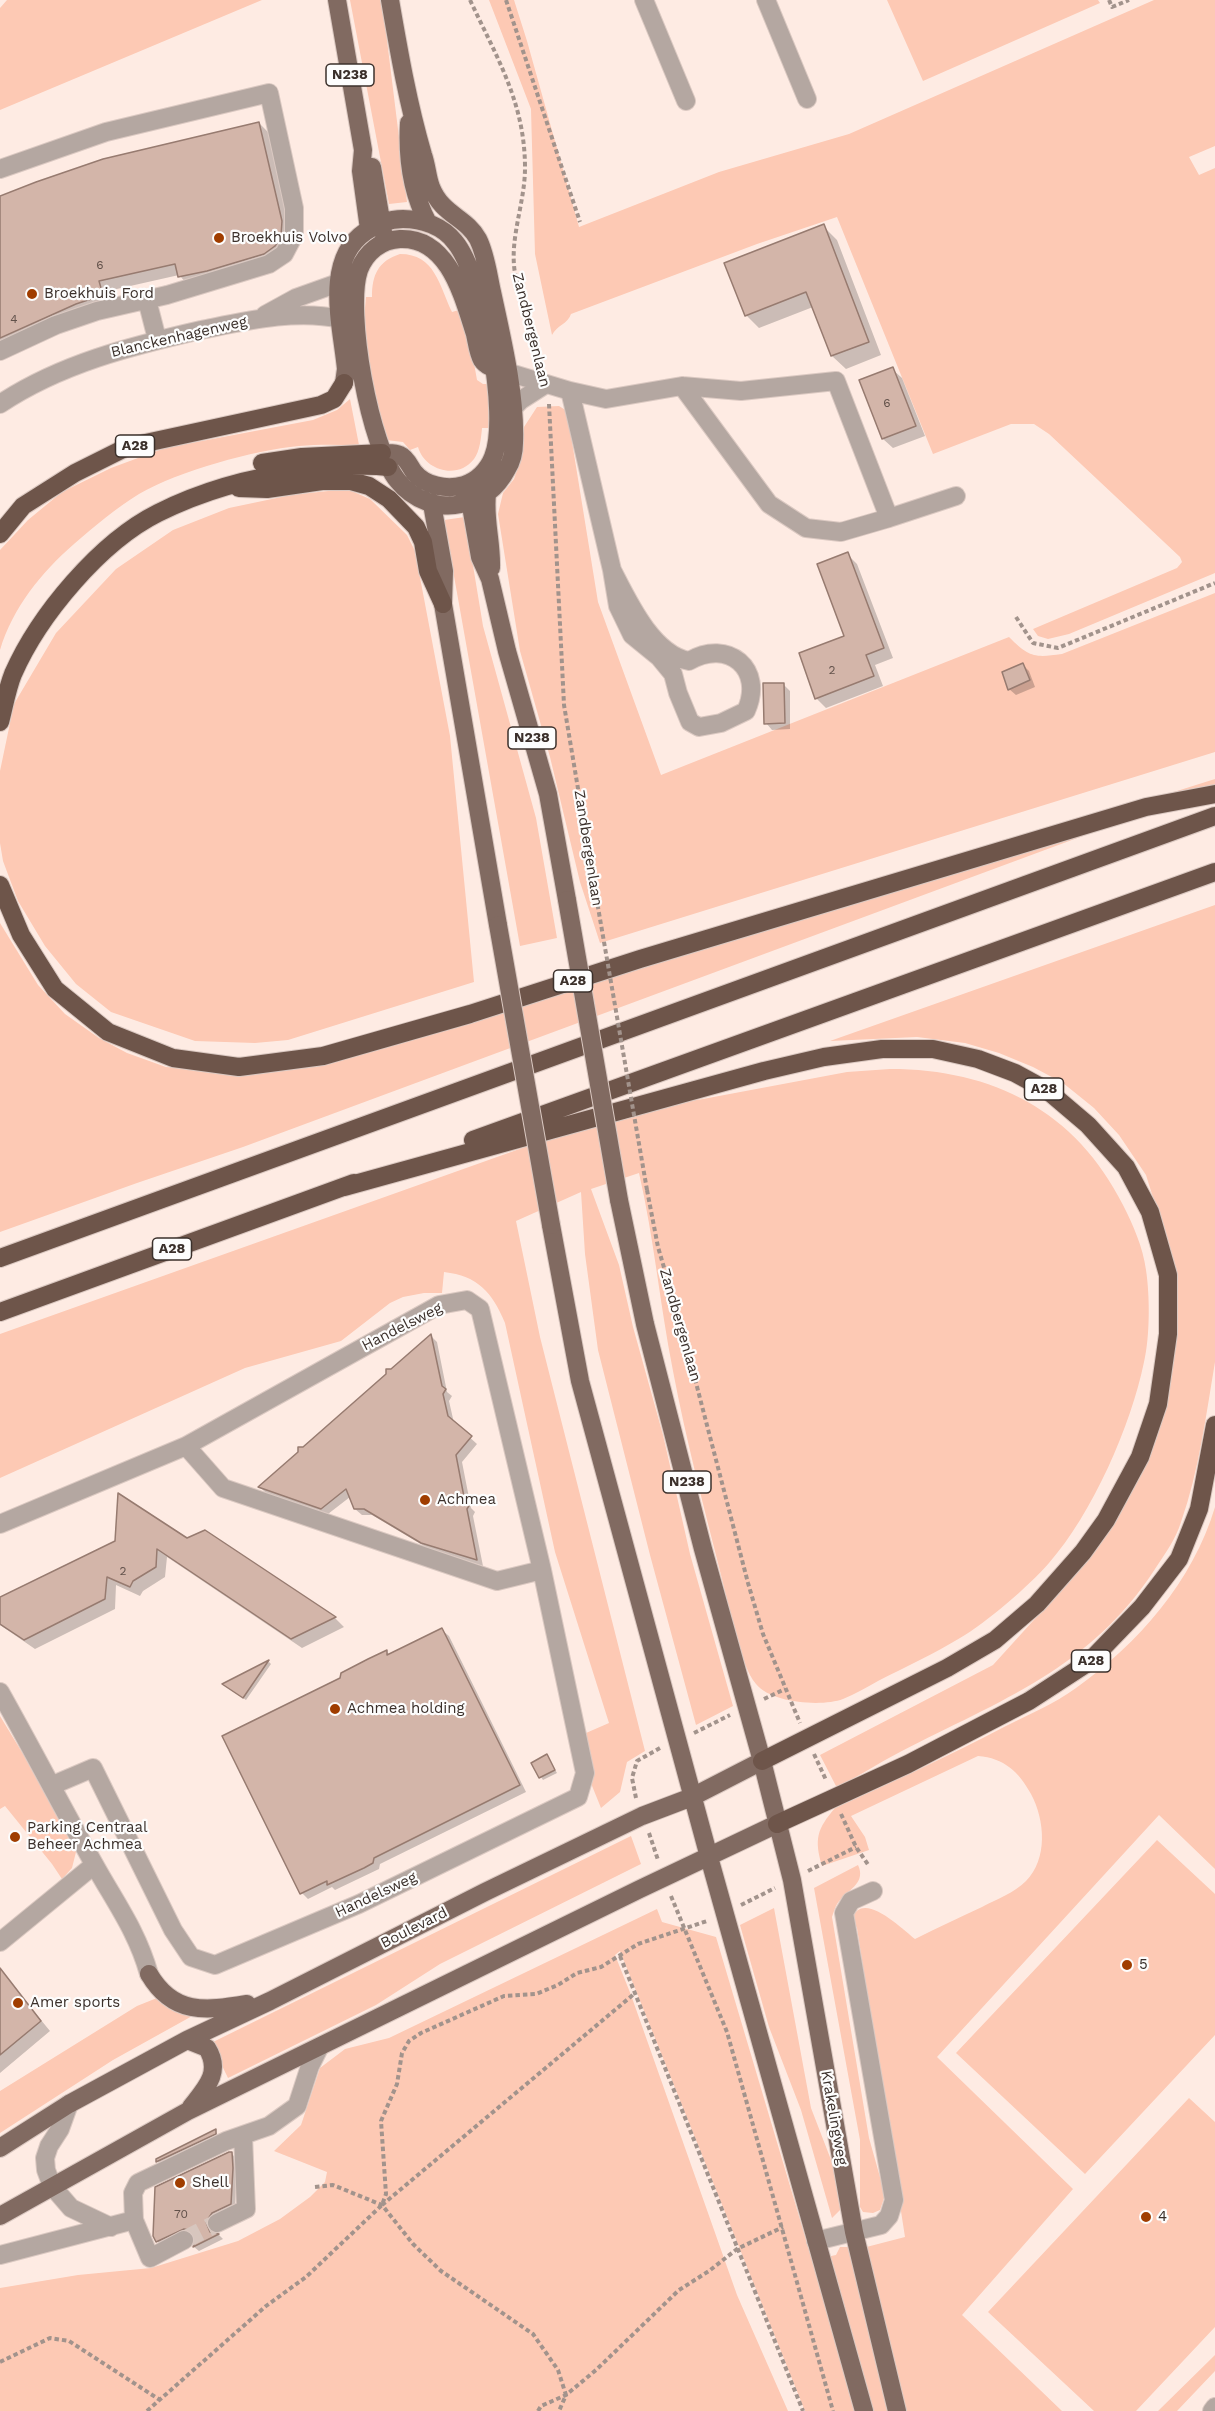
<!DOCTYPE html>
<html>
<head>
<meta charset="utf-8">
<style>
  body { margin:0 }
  canvas { display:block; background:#feebe3 }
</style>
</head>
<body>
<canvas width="1215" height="2411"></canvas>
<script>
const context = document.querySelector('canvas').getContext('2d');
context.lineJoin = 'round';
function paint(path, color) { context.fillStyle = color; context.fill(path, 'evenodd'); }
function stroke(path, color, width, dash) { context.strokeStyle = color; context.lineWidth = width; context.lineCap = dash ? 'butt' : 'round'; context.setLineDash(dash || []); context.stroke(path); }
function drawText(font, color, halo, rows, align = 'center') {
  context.font = font + ' "Work Sans",sans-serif'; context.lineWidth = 4.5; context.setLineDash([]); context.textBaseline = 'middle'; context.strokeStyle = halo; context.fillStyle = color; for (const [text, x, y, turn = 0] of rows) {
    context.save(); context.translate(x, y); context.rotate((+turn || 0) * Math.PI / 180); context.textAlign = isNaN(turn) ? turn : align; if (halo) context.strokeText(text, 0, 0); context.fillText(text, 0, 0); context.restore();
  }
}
paint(new Path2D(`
  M 7,0 L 262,0 L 0,110 L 0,8 Z
  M 350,0 L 382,0 L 407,202 L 389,204 Z
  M 489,0 L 514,0 L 527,41 L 579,227 L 719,172 L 849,134 L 1154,0 L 1215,0 L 1215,146 L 1189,157 L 1199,175 L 1215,168 L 1215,573 L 1069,634 L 1048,639 L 1038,636 L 1033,629 L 1177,568 L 1182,562 L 1180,557 L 1049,434 L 1034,424 L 1011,424 L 933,454 L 837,217 L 757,244 L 571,314 C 568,324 557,325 552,335 L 535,254 L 531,109 Z
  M 887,0 L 1098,0 L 1100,3 L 923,81 Z
  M 400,254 C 435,254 439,285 452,312 L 459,310 L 472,352 L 477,380 L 483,384 L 488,384 L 489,428 L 482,428 C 481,438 480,451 474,459 C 458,480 425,471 418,447 L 410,450 L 403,442 L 386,440 L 369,383 L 364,319 L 366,297 L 372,297 C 372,275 378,261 400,254 Z
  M 350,399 L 359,445 C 339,445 319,444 299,446 C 254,450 179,471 139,494 C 116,508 95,526 74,544 C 41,573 13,607 0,650 L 0,550 L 28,520 L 62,492 L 111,468 L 165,448 L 313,420 L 337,410 Z
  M 559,406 L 567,411 L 598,602 L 661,775 L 1009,637 C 1029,657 1034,658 1062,654 L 1215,593 L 1215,752 L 600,943 L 580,882 L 550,757 L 520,651 L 498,514 L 503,493 L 514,479 L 523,453 L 524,427 L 537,407 Z
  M 347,489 L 370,499 L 407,535 L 415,551 L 450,736 L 474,982 L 288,1040 L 255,1043 L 195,1041 L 111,1012 L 76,984 L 45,946 L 18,901 L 3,861 L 0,843 L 0,771 L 14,704 L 56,633 L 116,569 L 173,530 L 229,508 L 291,495 Z
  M 465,517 L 483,626 L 536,818 L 557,938 L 520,946 L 444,520 Z
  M 1215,779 L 1215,787 L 243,1147 L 137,1183 L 0,1232 L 0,923 L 38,985 L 65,1014 L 99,1038 L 127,1053 L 166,1067 L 201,1070 L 380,1042 Z
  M 1215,905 L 1215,1362 C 1206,1415 1199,1471 1181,1522 C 1176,1539 1164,1555 1155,1569 C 1090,1669 1001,1700 900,1752 C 879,1763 858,1776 837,1788 L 820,1755 L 993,1665 L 1071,1579 L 1158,1411 L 1161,1223 L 1146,1175 L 1119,1135 L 1094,1108 L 1063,1083 L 1033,1067 L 999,1053 L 965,1043 L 917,1037 L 830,1041 Z
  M 890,1069 C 993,1069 1076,1111 1123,1205 C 1133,1225 1143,1247 1146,1270 C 1150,1296 1150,1337 1144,1362 C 1131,1426 1092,1514 1049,1563 C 1029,1586 986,1623 960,1638 C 934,1654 905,1667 878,1681 C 867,1687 855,1694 843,1699 C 822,1707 771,1703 756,1684 C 739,1664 728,1602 721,1575 C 704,1507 686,1440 673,1371 C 660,1306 654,1238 639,1173 L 591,1189 L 619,1265 L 633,1327 L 663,1435 L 690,1554 L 733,1706 L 696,1725 L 650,1555 L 598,1350 L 585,1254 L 581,1192 L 516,1221 L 540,1337 L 645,1751 L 627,1762 L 620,1792 L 601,1808 L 584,1766 L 586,1733 L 609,1723 L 555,1552 L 505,1323 C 492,1292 478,1276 444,1272 L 442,1293 L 424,1293 L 403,1297 L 390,1303 L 341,1341 L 245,1368 L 0,1478 L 0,1334 L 629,1110 L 703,1099 L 847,1072 Z
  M 1215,1507 L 1215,1869 L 1159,1815 L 937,2057 L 1073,2189 L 962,2315 L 1062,2411 L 805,2411 L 620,1951 L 615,1955 L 631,1995 L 737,2295 L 788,2411 L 0,2411 L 0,2288 L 78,2275 L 151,2268 L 238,2241 L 280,2219 L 310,2197 L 325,2182 L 327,2172 L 274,2151 L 301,2125 L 320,2068 L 345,2049 L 389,2038 L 657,1909 L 662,1922 L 716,1937 L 812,2260 L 836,2255 L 840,2247 L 850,2247 L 851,2251 L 905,2237 L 857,1928 L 852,1919 C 862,1889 902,1929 915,1939 C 937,1928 960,1917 982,1907 C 997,1899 1014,1893 1026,1881 C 1048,1859 1045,1820 1031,1794 C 1019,1772 1004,1758 978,1756 L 851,1816 L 865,1837 L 869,1850 L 822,1866 C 814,1839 817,1829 835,1808 C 892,1782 949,1756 1004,1727 C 1028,1715 1054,1704 1076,1688 C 1138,1644 1193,1581 1215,1507 Z
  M 0,1716 L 23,1754 L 76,1852 L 72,1868 L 62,1879 L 52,1864 L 5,1806 L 0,1809 Z
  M 631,1836 L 641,1864 L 440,1964 L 376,2005 L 228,2078 L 211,2043 Z
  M 1157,1840 L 1215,1894 L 1215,2035 L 1085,2174 L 956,2053 Z
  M 858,1865 C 866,1882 850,1889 840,1900 C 836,1904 834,1911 832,1917 L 869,2138 L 885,2195 L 880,2210 L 873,2213 L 863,2212 L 860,2207 L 860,2140 L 814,1888 Z
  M 774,1908 L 811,2108 L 838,2178 L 843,2207 L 832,2218 L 801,2110 L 769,2027 L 740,1925 Z
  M 157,1998 C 168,2011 177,2013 194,2015 L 113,2060 L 0,2133 L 0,2091 L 137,2006 Z
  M 1189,2098 L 1215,2122 L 1215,2327 L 1136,2411 L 1094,2411 L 988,2312 Z
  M 1215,2355 L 1215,2371 L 1177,2411 L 1158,2411 Z`), '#fdc9b4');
paint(new Path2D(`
  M 259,123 L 269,133 L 292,232 L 285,256 L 189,286 L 179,275 L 108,291 L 112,305 L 0,350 L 0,198 Z
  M 823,226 L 837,240 L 881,355 L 846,369 L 832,356 L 813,307 L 759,328 L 746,315 Z
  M 892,369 L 902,378 L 925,436 L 893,448 L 883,439 Z
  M 847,554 L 857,564 L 893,658 L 875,665 L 883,686 L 826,708 L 816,698 L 846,637 Z
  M 1023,665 L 1029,671 L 1035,687 L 1016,695 L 1009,689 Z
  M 783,684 L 790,691 L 790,729 L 772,730 L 766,723 Z
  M 431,1336 L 437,1342 L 447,1392 L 452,1396 L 449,1401 L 454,1423 L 477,1444 L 462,1462 L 471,1508 L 475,1512 L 473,1516 L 483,1566 L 429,1549 L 372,1515 L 362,1515 L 355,1509 L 350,1497 L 328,1514 L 266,1493 L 260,1487 Z
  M 205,1531 L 335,1618 L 344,1627 L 302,1648 L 167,1557 L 165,1577 L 143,1591 L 140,1596 L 116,1585 L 115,1609 L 35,1649 L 0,1625 L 0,1599 L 116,1541 L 187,1540 Z
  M 442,1630 L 449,1636 L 526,1792 L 380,1864 L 379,1869 L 335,1890 L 332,1887 L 308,1899 L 302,1893 L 342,1679 L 387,1652 L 390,1655 Z
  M 269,1662 L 271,1664 L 246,1700 L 224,1685 Z
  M 547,1756 L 557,1773 L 543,1780 L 541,1777 Z
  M 4,1975 L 50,2031 L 0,2073 L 0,1978 Z
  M 216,2131 L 218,2136 L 160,2164 L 158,2161 Z
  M 232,2154 L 237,2159 L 235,2209 L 210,2227 L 213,2234 L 219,2235 L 223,2239 L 199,2251 L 194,2247 L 197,2241 L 196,2235 L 190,2233 L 162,2246 L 157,2241 Z`), '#0003');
const building = new Path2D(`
  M 259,122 L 282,221 L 281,236 L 275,246 L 264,254 L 207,271 L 178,277 L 175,264 L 99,281 L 103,295 L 76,304 L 0,338 L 0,196 L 36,182 L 103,159 Z
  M 824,224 L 869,342 L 831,356 L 806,292 L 745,316 L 724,263 Z
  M 893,367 L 916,426 L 882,439 L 859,380 Z
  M 848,552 L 884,648 L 866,655 L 874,676 L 815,699 L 799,653 L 844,636 L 817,564 Z
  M 1023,663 L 1030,680 L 1008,690 L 1002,672 Z
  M 763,683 L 784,683 L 785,723 L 764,724 Z
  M 431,1334 L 442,1386 L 446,1389 L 443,1394 L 448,1416 L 472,1436 L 456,1455 L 465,1502 L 470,1504 L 467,1509 L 477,1560 L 421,1543 L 364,1509 L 354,1509 L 346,1489 L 321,1509 L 258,1487 L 298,1452 L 298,1447 L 303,1447 L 386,1374 L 386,1369 L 391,1369 Z
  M 118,1493 L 187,1538 L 205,1530 L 336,1617 L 291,1639 L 157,1549 L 156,1567 L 133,1581 L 130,1587 L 107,1577 L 105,1599 L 24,1640 L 0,1624 L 0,1597 L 115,1541 Z
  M 442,1628 L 520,1785 L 374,1858 L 373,1863 L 364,1868 L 327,1885 L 327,1881 L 300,1894 L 222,1736 L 340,1678 L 341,1673 L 368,1659 L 387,1650 L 387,1655 Z
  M 269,1660 L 243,1698 L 222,1684 Z
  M 547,1754 L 555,1770 L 539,1778 L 531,1763 Z
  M 0,1968 L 41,2021 L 0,2055 Z
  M 216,2129 L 216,2134 L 156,2162 L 156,2159 Z
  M 229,2152 L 232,2152 L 233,2168 L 231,2204 L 212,2213 L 206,2222 L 210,2232 L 219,2234 L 193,2247 L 195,2241 L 194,2235 L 189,2230 L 184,2229 L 156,2242 L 153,2236 L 155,2187 Z`);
paint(building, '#d3b5a9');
stroke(building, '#977b70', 1.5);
stroke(new Path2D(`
  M 184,2240 L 217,2223`), '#d7c6be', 18, [18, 9]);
const minor = new Path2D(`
  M 644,0 L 686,101
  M 766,0 L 807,99
  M 0,169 L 106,132 L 269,93 L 294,208 L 294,235 L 284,254 L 269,264 L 167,295 L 97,311 L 56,325 L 0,351
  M 147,300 L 157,339
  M 265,315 L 296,298 L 338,283
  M 507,372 L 570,391 L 612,570 L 618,606 L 632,635 L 659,657 L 673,674 L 678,693 L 690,722 L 699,727 L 721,723 L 746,711 C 765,669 728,638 689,661 C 652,654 628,601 612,570
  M 682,386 L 769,504 L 806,528 L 841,532 L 889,518
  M 570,391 L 606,399 L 682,386 L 741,391 L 836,381 L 889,518 L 956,496
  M 0,404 C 60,364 131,346 201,330 C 246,321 295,309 341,319
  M 512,409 L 521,400 L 546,384
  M 186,1446 L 223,1488 L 497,1581 L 542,1570
  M 0,1524 L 186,1446 L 439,1305 L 467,1300 L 480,1309 L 542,1570 L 585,1773 L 578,1797 L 359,1904 L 215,1965 L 191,1957 L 173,1930 L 93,1768 L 53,1785
  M 0,1692 C 32,1749 62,1807 94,1864 C 115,1902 137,1931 149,1974
  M 0,1942 L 94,1865
  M 69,2104 L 60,2129 L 49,2146 L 45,2158 L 46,2170 L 52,2186 L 71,2208 L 111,2227
  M 134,2220 L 150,2258 L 184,2240
  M 217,2223 L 246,2209 L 243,2135
  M 816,2241 L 881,2225 L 889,2216 L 894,2200 L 844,1913 L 851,1901 L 873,1891
  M 0,2255 L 134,2220 L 133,2193 L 138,2183 L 226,2141 L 269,2126 L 297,2106 L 310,2066 L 319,2048
  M 1212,2411 L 1215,2407`);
const major = new Path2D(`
  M 337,0 L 363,150 L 361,171 L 369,229
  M 390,0 C 399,52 408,104 423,155 C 427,166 427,177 431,187 C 442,215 466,217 478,239 C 486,255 488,274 492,292 C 502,338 516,396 514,443 C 514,452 512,461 507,469 C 497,488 482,500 461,504 C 438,509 413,500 398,481 C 370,448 345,311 359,270 C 366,252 381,240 400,239 C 449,237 463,297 475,334 C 477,343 478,353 482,360 C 487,368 498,369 507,372
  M 409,123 C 407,158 412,193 428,223
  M 372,167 L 383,232
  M 344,383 L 346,369 C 342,326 323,261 365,232 C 376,224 389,219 403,219 C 422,219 443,226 455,242 C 483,276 510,416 493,457 C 488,470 477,481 464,485 C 447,490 425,486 414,472 C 410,467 407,458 400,455 C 394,452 388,453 382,453
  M 472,491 L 472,512 L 480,557 L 490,579 L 507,651 L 548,794 L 567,900
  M 487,494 C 484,519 492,543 491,568
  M 432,504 L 444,571 L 443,604 L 498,925
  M 619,1200 L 645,1324 L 703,1549 L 762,1761 L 792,1880 L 854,2232 L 897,2411
  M 551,1225 L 580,1381 L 709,1857 L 864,2411
  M 149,1974 C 173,2015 205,2011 247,2004
  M 187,2040 L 207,2048 C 222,2072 206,2088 191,2107
  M 0,2148 L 69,2104 L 187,2040 L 270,2001 L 485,1892 L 642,1816 L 692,1797 L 762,1761
  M 0,2216 L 188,2111 L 640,1889 L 777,1824`);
const highway = new Path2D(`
  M 262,463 L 302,457 L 382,453
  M 239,488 L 267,489 L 322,481 L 351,481 L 369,486 L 389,499 L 416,527 L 423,542 L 428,571 L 443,604
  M 0,534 L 23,506 L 75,473 L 127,447 L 321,405 L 334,399 L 344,383
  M 0,722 C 4,707 7,689 13,674 C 39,615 100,542 158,513 C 202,491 252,477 302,471 C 330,467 360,464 388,467
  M 0,885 L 21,935 L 55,989 L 108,1032 L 173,1058 L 239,1067 L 323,1056 L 470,1014 L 640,959 L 1146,807 L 1215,794
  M 473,1140 L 1215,872
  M 344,1187 L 764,1071 L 824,1057 L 882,1049 L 933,1049 L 978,1059 L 1015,1073 L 1048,1091 L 1088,1125 L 1126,1167 L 1150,1212 L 1168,1275 L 1168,1334 L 1158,1404 L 1140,1457 L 1106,1520 L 1083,1552 L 1037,1604 L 995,1640 L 947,1668 L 762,1761
  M 0,1258 L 1215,816
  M 0,1312 L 354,1183
  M 777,1824 L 908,1764 L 1029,1701 L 1089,1662 L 1142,1607 L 1179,1559 L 1199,1509 L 1215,1425`);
stroke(minor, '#dbc9c2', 20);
stroke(major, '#dbc9c2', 20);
stroke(highway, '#dbc9c2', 20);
stroke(new Path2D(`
  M 470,0 C 497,58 525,103 525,168 C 525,203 509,239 515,273 C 521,303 535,332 541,362
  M 506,0 L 580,222
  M 1109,0 L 1112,7 L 1129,0
  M 549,404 L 564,705 L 595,890
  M 1016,617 L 1033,643 L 1058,648 L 1215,583
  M 647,1190 L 658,1247 L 682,1329 L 748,1583 L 763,1634 L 800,1723
  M 764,1699 L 785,1689
  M 694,1733 L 730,1715
  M 814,1754 L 826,1780
  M 636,1798 L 632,1778 L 637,1761 L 660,1748
  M 841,1814 L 856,1847 L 869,1866
  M 649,1833 L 658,1860
  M 808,1871 L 856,1847
  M 671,1896 L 727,2032 L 833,2411
  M 741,1905 L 775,1888
  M 620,1956 L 803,2411
  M 315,2187 L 333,2185 L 382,2205 L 413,2244 L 441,2271 L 533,2334 L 558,2370 L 566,2395 L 559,2411
  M 382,2205 L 634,1994
  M 0,2362 L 50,2338 L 69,2341 L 160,2400
  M 147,2411 L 266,2306 L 306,2277 L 382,2205 L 386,2194 L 381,2121 L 397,2084 L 402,2053 L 409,2041 L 421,2033 L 504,1996 L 536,1994 L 558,1985 L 577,1973 L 601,1967 L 638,1944 L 707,1921
  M 538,2411 L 541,2406 L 566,2395 L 596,2370 L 679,2290 L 709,2271 L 737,2249 L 783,2227`), '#a2938c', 4, [4.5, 3]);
stroke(minor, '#b4a7a1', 18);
stroke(major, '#816a61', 18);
stroke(highway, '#6e554a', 18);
const majorBridge = new Path2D(`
  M 567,900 L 619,1200
  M 498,925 L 551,1225`);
stroke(majorBridge, '#dbc9c2', 20, []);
stroke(new Path2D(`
  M 595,890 L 647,1190`), '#a2938c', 4, [4.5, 3]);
stroke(majorBridge, '#816a61', 18);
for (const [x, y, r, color] of [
  [219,238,6,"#a03d00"],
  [32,294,6,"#a03d00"],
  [425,1500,6,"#a03d00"],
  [335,1709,6,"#a03d00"],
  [15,1837,6,"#a03d00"],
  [1127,1965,6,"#a03d00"],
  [18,2003,6,"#a03d00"],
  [180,2183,6,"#a03d00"],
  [1146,2217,6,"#a03d00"]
]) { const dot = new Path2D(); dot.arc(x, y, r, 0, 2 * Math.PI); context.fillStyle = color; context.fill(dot); stroke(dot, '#fdfdfd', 2); }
drawText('12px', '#61514a', null, [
  ["6",100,265],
  ["4",14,319],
  ["6",887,403],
  ["2",832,670],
  ["2",123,1571],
  ["70",181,2214]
]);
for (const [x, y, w] of [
  [350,75,48],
  [135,446,39],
  [532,738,48],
  [573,981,39],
  [1044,1089,39],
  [172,1249,39],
  [687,1482,48],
  [1091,1661,39]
]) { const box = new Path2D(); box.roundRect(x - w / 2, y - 11, w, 22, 4.5); context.fillStyle = '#fdfdfd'; context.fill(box); stroke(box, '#3b302b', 1.5); }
drawText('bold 14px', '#3b302b', null, [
  ["N238",350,75],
  ["A28",135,446],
  ["N238",532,738],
  ["A28",573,981],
  ["A28",1044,1089],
  ["A28",172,1249],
  ["N238",687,1482],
  ["A28",1091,1661]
]);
drawText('15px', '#3b302b', '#fdfdfd', [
  ["Broekhuis Volvo",231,238],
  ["Broekhuis Ford",44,294],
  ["Achmea",437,1500],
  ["Achmea holding",347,1709],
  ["Parking Centraal",27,1828],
  ["Beheer Achmea",27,1845],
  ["5",1139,1965],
  ["Amer sports",30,2003],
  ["Shell",192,2183],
  ["4",1158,2217]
], 'left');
drawText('15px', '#3b302b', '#fdfdfd', [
  ["Zandbergenlaan",531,330,76],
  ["Blanckenhagenweg",179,337,-13],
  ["Zandbergenlaan",588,848,81],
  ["Zandbergenlaan",680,1325,74],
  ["Handelsweg",402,1327,-27],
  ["Handelsweg",376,1895,-25],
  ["Boulevard",414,1928,-27],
  ["Krakelingweg",834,2118,80]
]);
</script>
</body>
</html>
